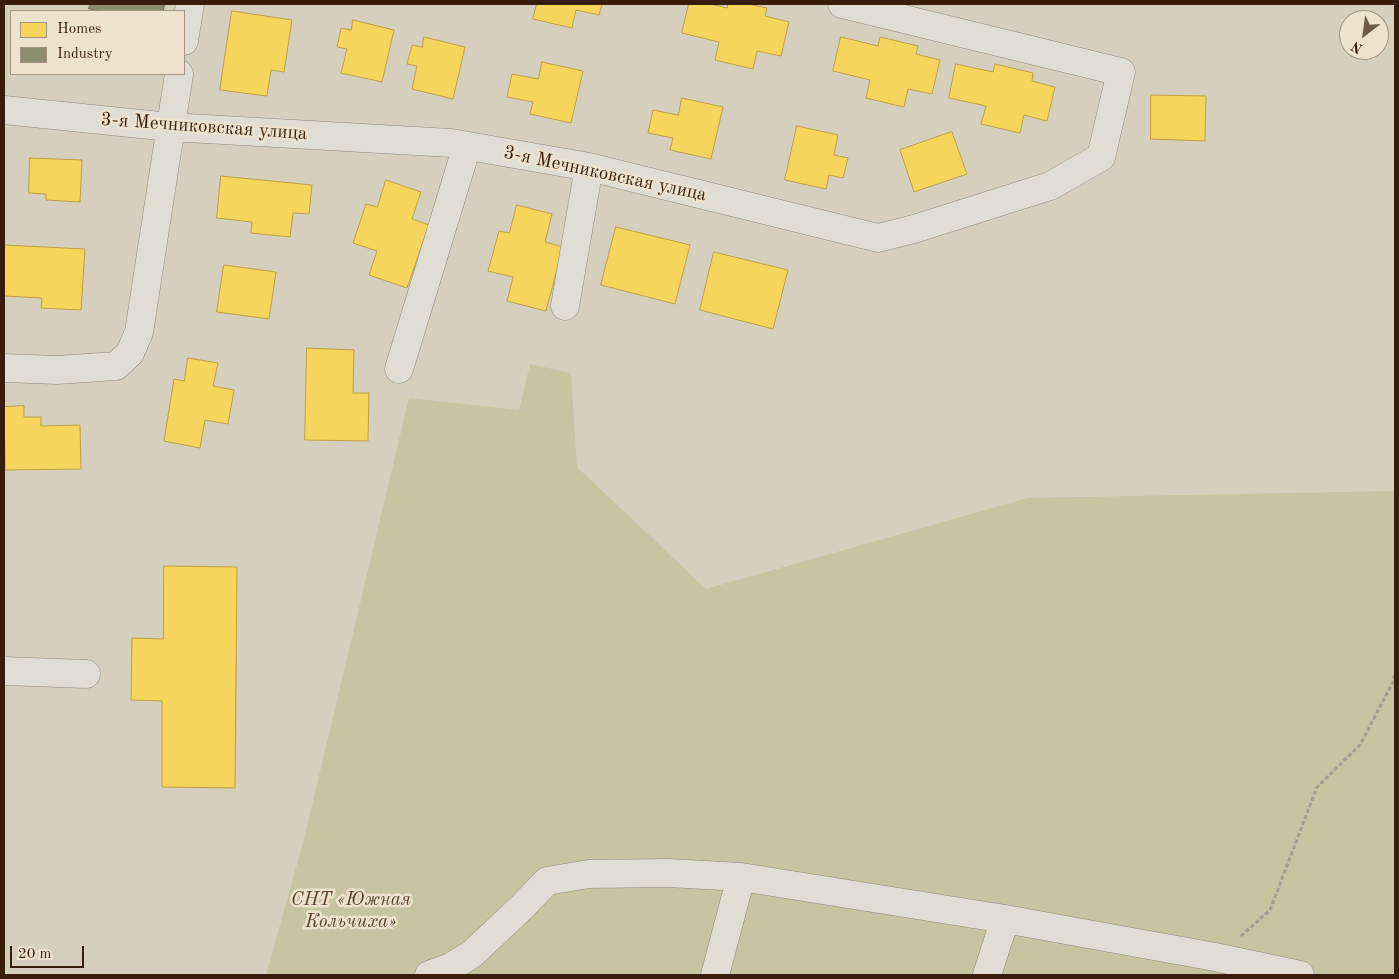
<!DOCTYPE html>
<html>
<head>
<meta charset="utf-8">
<style>
  body { margin:0 }
  #map { position:relative; width:1399px; height:979px; overflow:hidden; background:#d6cfbe; font-family:"Old Standard TT",serif }
  canvas { display:block }
  .frame { position:absolute; inset:0; border:5px solid #391d0c; pointer-events:none }
  .legend { position:absolute; left:10px; top:10px; width:175px; height:65px; box-sizing:border-box; background:#ece2ce; border:1px solid #a49380; margin:0; padding:6px 9px; list-style:none; font-size:15px; color:#391d0c }
  .legend li { display:flex; align-items:center; gap:10px; height:25px }
  .legend b { width:25px; border:1px solid #a49380 }
  .north { position:absolute; left:1339px; top:10px; width:50px; height:50px; box-sizing:border-box; background:#ece2ce; border:1px solid #a49380; border-radius:50%; rotate:210deg; font-size:14px; font-weight:700; line-height:20px; text-align:center; color:#391d0c }
  .north::after { content:''; display:block; margin:auto; width:18px; height:22px; background:#705b4a; clip-path:polygon(50% 0,100% 100%,50% 72%,0 100%) }
  .scale { position:absolute; left:10px; top:946px; width:74px; height:22px; box-sizing:border-box; border:2px solid #391d0c; border-top:0; padding-left:6px; font-size:15px; line-height:18px; white-space:nowrap; color:#391d0c; -webkit-text-stroke:4px #ece2ce; paint-order:stroke }
</style>
</head>
<body>
<div id="map">
<canvas width="1399" height="979"></canvas>
<div class="frame"></div>
<ul class="legend">
<li><b style="height:14px;background:#f6d55c"></b>Homes</li>
<li><b style="height:14px;background:#8c8c6e"></b>Industry</li>
</ul>
<div class="north">N</div>
<div class="scale">20 m</div>
</div>
<script>
const context = document.querySelector('canvas').getContext('2d');
context.lineJoin = 'round';
function paint(path, color) { context.fillStyle = color; context.fill(path, 'evenodd'); }
function stroke(path, color, width, dash) { context.strokeStyle = color; context.lineWidth = width; context.lineCap = dash ? 'butt' : 'round'; context.setLineDash(dash || []); context.stroke(path); }
function drawText(font, color, halo, rows, align = 'center') {
  context.font = font + ' "Old Standard TT",serif'; context.lineWidth = 5; context.setLineDash([]); context.textBaseline = 'middle'; context.strokeStyle = halo; context.fillStyle = color; for (const [text, x, y, turn = 0] of rows) {
    context.save(); context.translate(x, y); context.rotate((+turn || 0) * Math.PI / 180); context.textAlign = isNaN(turn) ? turn : align; if (halo) context.strokeText(text, 0, 0); context.fillText(text, 0, 0); context.restore();
  }
}
paint(new Path2D(`
  M 530,364 L 571,373 L 577,467 L 706,589 L 1028,498 L 1395,491 L 1395,975 L 266,975 L 304,839 L 409,398 L 519,410 Z`), '#c6c4a1');
const homes = new Path2D(`
  M 537,4 L 602,4 L 599,15 L 576,10 L 572,28 L 533,19 Z
  M 689,4 L 710,4 L 727,8 L 728,4 L 748,4 L 767,8 L 765,16 L 789,22 L 781,56 L 757,51 L 753,69 L 715,60 L 719,42 L 682,33 Z
  M 232,11 L 292,20 L 284,72 L 271,70 L 267,96 L 220,90 Z
  M 353,20 L 394,30 L 382,82 L 341,73 L 347,49 L 337,47 L 341,28 L 351,30 Z
  M 424,37 L 465,47 L 453,99 L 412,89 L 417,66 L 407,64 L 412,45 L 422,47 Z
  M 841,37 L 878,46 L 880,37 L 918,46 L 916,54 L 940,60 L 932,94 L 908,89 L 904,107 L 866,98 L 870,80 L 833,71 Z
  M 542,62 L 583,71 L 571,123 L 530,114 L 533,102 L 507,97 L 512,74 L 538,79 Z
  M 956,64 L 993,72 L 995,64 L 1033,73 L 1032,81 L 1055,87 L 1047,121 L 1024,115 L 1020,133 L 981,124 L 986,106 L 949,98 Z
  M 1151,95 L 1206,96 L 1205,141 L 1151,139 Z
  M 682,98 L 723,107 L 711,159 L 670,150 L 673,138 L 648,133 L 653,110 L 678,115 Z
  M 797,126 L 838,135 L 834,155 L 848,158 L 843,178 L 829,175 L 826,189 L 785,180 Z
  M 952,132 L 967,174 L 914,192 L 900,150 Z
  M 30,158 L 82,160 L 80,202 L 46,200 L 46,194 L 29,193 Z
  M 221,176 L 312,185 L 309,214 L 293,213 L 290,237 L 251,233 L 252,222 L 217,218 Z
  M 386,180 L 421,192 L 412,219 L 429,225 L 407,288 L 369,275 L 377,251 L 353,243 L 366,204 L 377,207 Z
  M 517,205 L 552,214 L 545,242 L 563,247 L 546,311 L 507,301 L 513,277 L 488,271 L 499,231 L 509,233 Z
  M 616,227 L 690,245 L 675,304 L 601,285 Z
  M 4,245 L 85,249 L 81,310 L 41,308 L 42,298 L 4,296 Z
  M 714,252 L 788,270 L 773,329 L 700,310 Z
  M 224,265 L 276,272 L 269,319 L 217,312 Z
  M 307,348 L 354,350 L 353,393 L 369,393 L 368,441 L 305,440 Z
  M 188,358 L 218,363 L 213,386 L 234,390 L 228,424 L 205,420 L 200,448 L 164,441 L 174,379 L 184,381 Z
  M 24,406 L 24,417 L 41,417 L 41,426 L 80,425 L 81,469 L 5,470 L 4,407 Z
  M 164,566 L 237,567 L 235,788 L 162,787 L 162,701 L 131,700 L 132,638 L 163,639 Z`);
paint(homes, '#f6d55c');
stroke(homes, '#bd9e44', 1);
const industry = new Path2D(`
  M 90,4 L 165,4 L 163,11 L 105,11 L 89,9 Z`);
paint(industry, '#8c8c6e');
stroke(industry, '#736b51', 1);
const minor = new Path2D(`
  M 184,41 L 190,4
  M 4,110 L 170,127 L 451,143 L 589,167 L 878,238 L 914,229 L 1050,186 L 1101,157 L 1121,72 L 842,4
  M 565,306 L 589,167
  M 4,368 L 57,370 L 116,366 L 130,353 L 139,332 L 179,74
  M 399,369 L 467,146
  M 4,671 L 86,674
  M 429,975 L 451,967 L 472,954 L 522,907 L 547,881 L 589,874 L 668,873 L 741,877 L 1005,919 L 1215,957 L 1300,975
  M 715,975 L 741,877
  M 987,975 L 1005,919`);
stroke(minor, '#8e877b', 29);
stroke(new Path2D(`
  M 1241,936 L 1270,910 L 1317,787 L 1360,745 L 1393,682 L 1395,673`), '#a19b94', 3, [4, 2.5]);
stroke(minor, '#e0ddd4', 28);
drawText('19px', '#391d0c', '#ece2ce', [
  ["3-я Мечниковская улица",204,127,4],
  ["3-я Мечниковская улица",605,174,12]
]);
drawText('italic 19px', '#59442b', '#ece2ce', [
  ["СНТ «Южная",351,900],
  ["Кольчиха»",351,922]
]);
</script>
</body>
</html>
